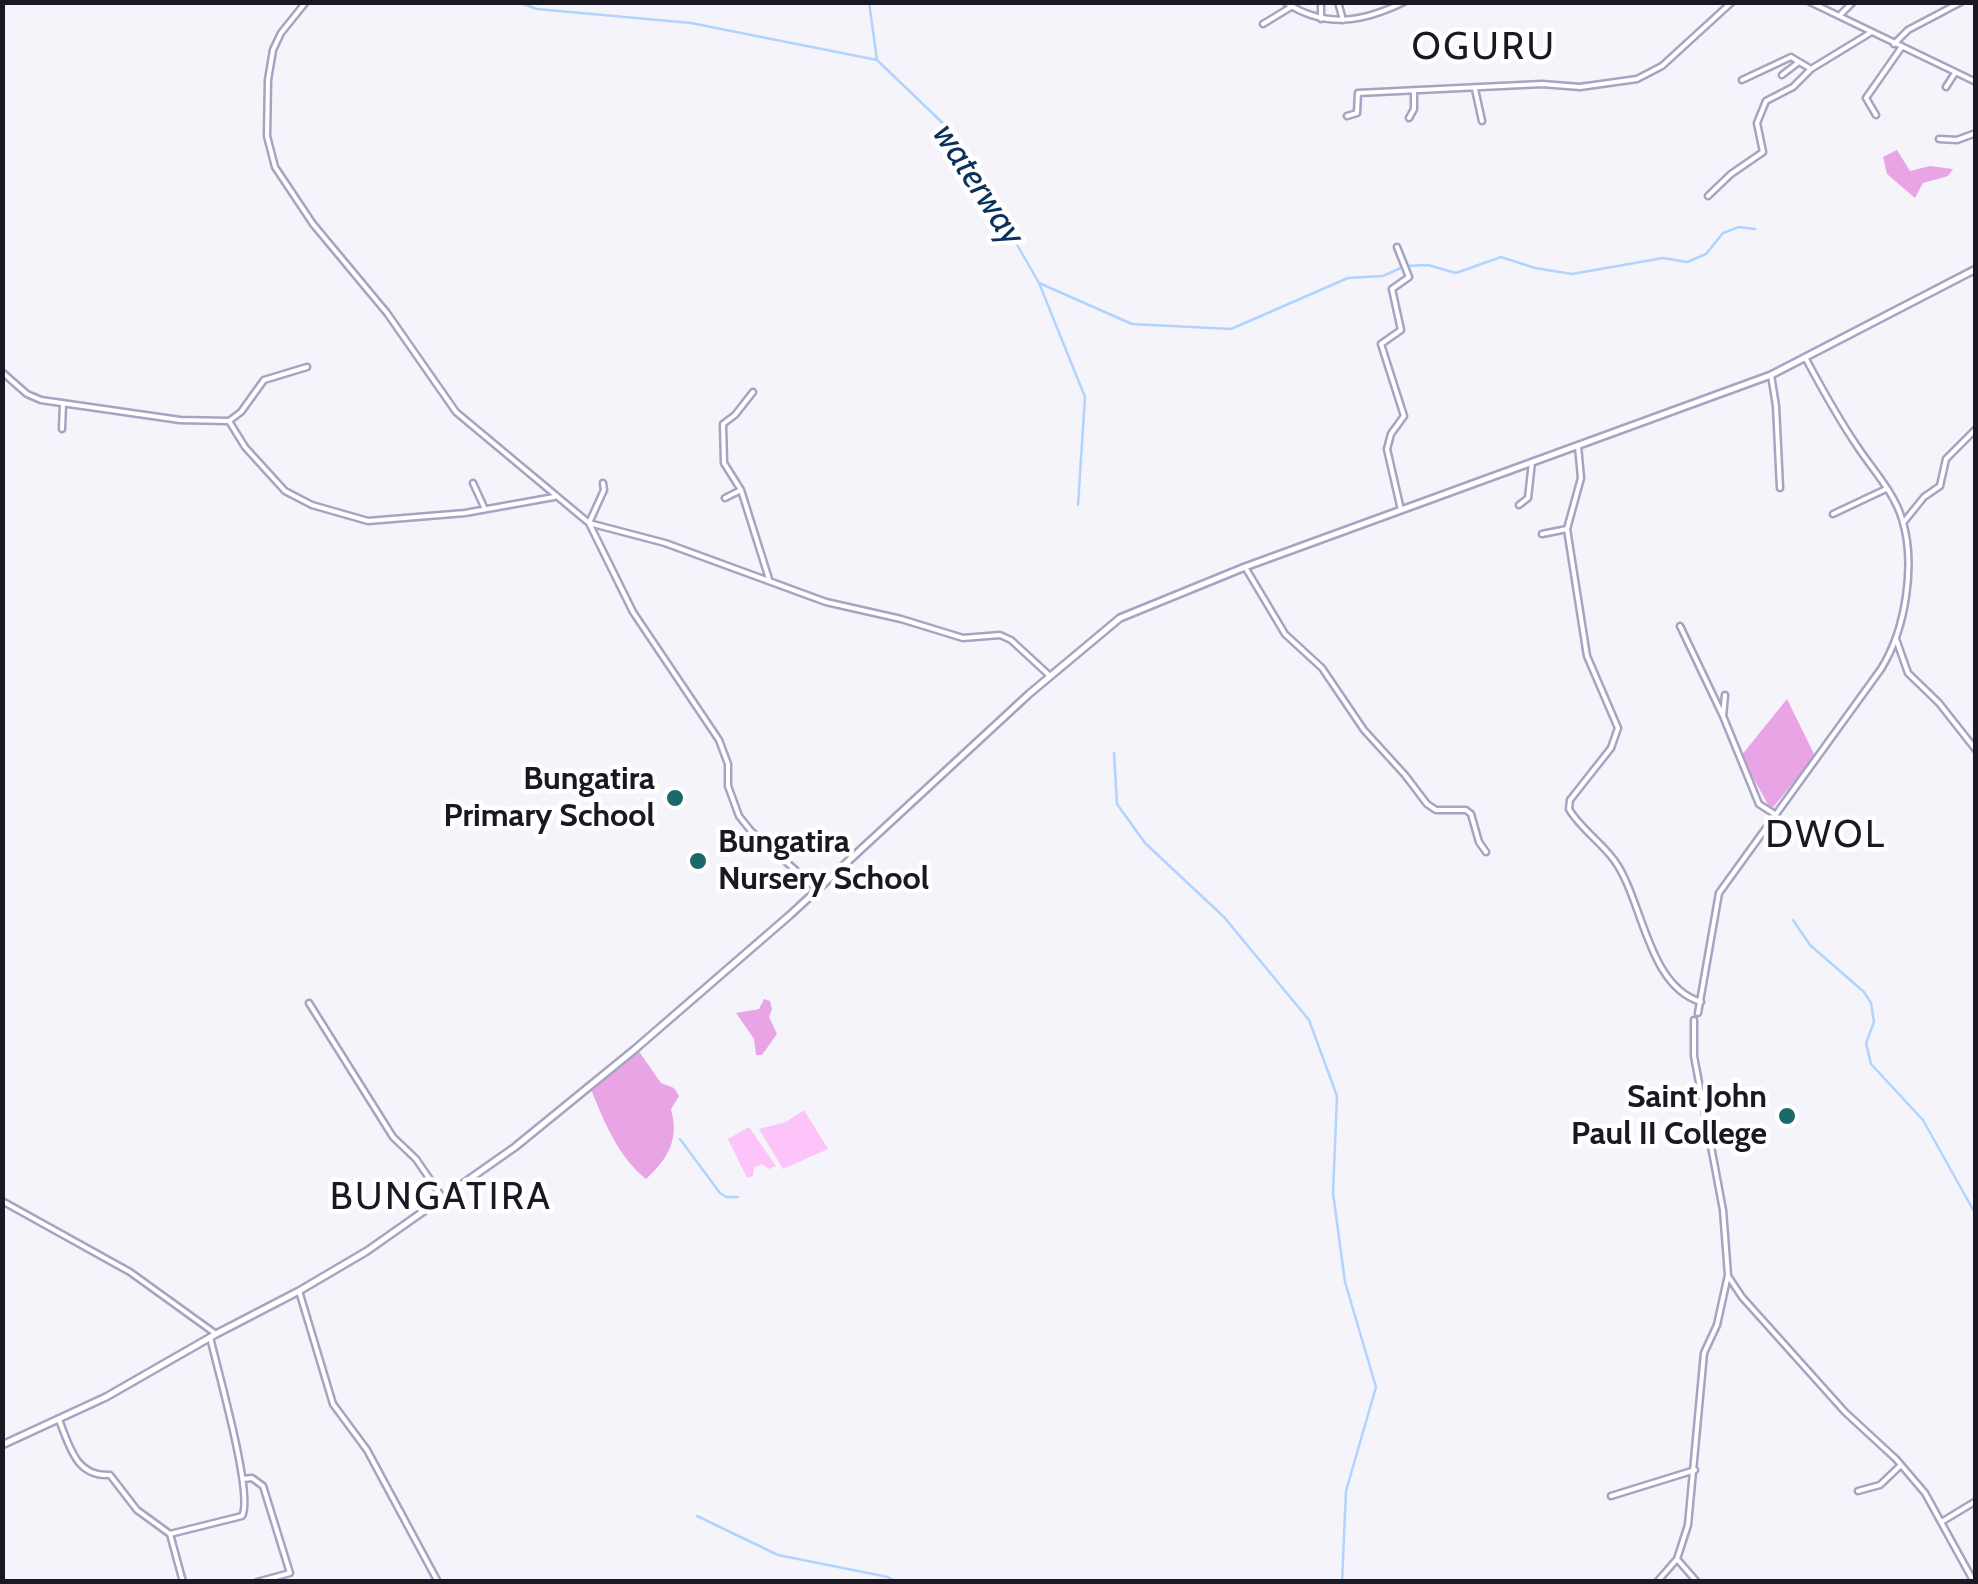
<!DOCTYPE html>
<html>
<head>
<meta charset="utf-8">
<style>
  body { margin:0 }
  #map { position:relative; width:1978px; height:1584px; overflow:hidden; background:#f5f4fb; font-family:Cabin,sans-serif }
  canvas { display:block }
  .frame { position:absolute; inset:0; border:5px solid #191823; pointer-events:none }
</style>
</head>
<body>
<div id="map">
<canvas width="1978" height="1584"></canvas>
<div class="frame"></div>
</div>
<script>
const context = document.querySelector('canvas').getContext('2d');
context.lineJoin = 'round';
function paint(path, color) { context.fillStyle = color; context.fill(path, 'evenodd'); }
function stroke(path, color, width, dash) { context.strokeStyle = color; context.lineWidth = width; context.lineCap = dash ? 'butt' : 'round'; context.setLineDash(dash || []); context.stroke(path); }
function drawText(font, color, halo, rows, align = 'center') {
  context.font = font + ' Cabin,sans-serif'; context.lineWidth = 9; context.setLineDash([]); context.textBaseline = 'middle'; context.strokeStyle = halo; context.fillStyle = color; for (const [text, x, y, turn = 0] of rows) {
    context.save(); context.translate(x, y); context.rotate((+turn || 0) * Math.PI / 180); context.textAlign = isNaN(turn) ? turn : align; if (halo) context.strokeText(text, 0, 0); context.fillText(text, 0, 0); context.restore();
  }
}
paint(new Path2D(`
  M 804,1110 L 828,1149 L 783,1169 L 759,1129 L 786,1122 Z
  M 749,1127 L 776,1166 L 769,1169 L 762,1164 L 754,1168 L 753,1176 L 747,1178 L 728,1139 Z`), '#fcc4f9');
paint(new Path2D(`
  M 1897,150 L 1910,171 L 1930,166 L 1953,169 L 1948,176 L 1923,183 L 1915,198 L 1887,174 L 1883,157 Z
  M 1787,699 L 1815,756 L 1771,810 L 1741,756 Z
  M 764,999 L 770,1001 L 772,1009 L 769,1017 L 777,1034 L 762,1055 L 756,1055 L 754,1039 L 736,1013 L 759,1009 Z
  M 638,1050 L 661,1083 L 674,1088 L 679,1096 L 671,1109 C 679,1139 669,1158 646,1179 C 619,1158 603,1120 591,1089 Z`), '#e9a4e6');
stroke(new Path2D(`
  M 517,2 L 537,9 L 691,23 L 877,60 L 953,133 L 1039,283 L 1085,397 L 1078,505
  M 869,2 L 877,60
  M 1039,283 L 1132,324 L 1231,329 L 1348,278 L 1383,276 L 1405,266 L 1428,265 L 1456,273 L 1501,257 L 1535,268 L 1572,274 L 1663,258 L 1687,262 L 1706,254 L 1723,233 L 1739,227 L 1755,229
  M 1114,753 L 1117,804 L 1145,843 L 1224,917 L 1309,1020 L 1337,1096 L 1333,1193 L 1345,1282 L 1376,1387 L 1346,1491 L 1342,1582
  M 1793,920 L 1810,945 L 1864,992 L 1871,1003 L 1874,1022 L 1866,1043 L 1871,1064 L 1923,1120 L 1976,1215
  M 680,1139 L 720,1193 L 726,1197 L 738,1197
  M 697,1516 L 778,1555 L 888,1577 L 896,1582`), '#b1d4fe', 2.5);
const minor = new Path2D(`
  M 306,2 L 281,33 L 273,50 L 268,80 L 267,136 L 275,167 L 313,224 L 387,313 L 456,412 L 589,523 L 633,612 L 719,740 L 728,764 L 728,786 L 739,816 L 751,831 L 817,889
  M 1285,2 C 1325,29 1363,22 1404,2
  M 1321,2 L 1321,19
  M 1338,2 L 1343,20
  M 1810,2 L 1976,82
  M 1839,16 L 1853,2
  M 1263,24 L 1291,7
  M 1894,44 L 1908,30 L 1961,2
  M 1782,75 L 1799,62
  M 1742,80 L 1791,57 L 1811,69
  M 1946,87 L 1955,73
  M 1475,89 L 1482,121
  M 1876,115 L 1866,98 L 1901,48
  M 1347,116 L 1357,113 L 1358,93 L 1542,84 L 1580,87 L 1637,79 L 1662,66 L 1732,2
  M 1409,118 L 1414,109 L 1414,91
  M 1939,139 L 1957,140 L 1976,133
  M 1708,196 L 1731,174 L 1763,152 L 1757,123 L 1766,101 L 1793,87 L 1811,69 L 1870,33
  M 1397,247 L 1409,277 L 1392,289 L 1401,330 L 1381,344 L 1404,416 L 1391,434 L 1387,449 L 1401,510
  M 2,372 L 27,394 L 41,400 L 180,420 L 229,421 L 245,447 L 285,491 L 312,505 L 368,521 L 465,513 L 554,497
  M 1771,375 L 1776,406 L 1780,488
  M 229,421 L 241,412 L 264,380 L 307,367
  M 62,429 L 63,403
  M 1578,446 L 1581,478 L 1567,529 L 1587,656 L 1618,728 L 1611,748 L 1570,800 L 1569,809 C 1579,827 1601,842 1614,860 C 1643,899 1647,986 1701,1002
  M 473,483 L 484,507
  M 603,483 L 604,490 L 589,523 L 665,543 L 826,602 L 901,619 L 963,638 L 1000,635 L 1011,640 L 1050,676
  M 741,490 L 769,579
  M 725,498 L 741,490 L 724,463 L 723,424 L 735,415 L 753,392
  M 1519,505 L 1528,498 L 1532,462
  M 1833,514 L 1886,489
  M 1903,523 L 1924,497 L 1940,486 L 1946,459 L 1976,429
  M 1542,534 L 1567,529
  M 1245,567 L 1285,634 L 1322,668 L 1364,730 L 1405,775 L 1427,804 L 1436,810 L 1466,810 L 1471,814 L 1479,842 L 1486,852
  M 1680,626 L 1723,716
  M 1896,639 L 1908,673 L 1939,703 L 1976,750
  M 1725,695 L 1723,716 L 1759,804 L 1776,815
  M 309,1003 L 393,1137 L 416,1159 L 442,1197
  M 1698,1013 L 1719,893 L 1881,669 C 1906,629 1916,563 1902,519 C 1894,492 1872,469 1857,446 C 1838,418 1822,389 1806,359
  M 2,1201 L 130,1272 L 216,1334
  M 1728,1276 L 1742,1297 L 1845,1412 L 1896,1459 L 1925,1493 L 1974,1582
  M 299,1291 L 333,1404 L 367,1450 L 438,1582
  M 59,1420 C 70,1447 76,1477 110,1475 L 137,1510 L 170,1534 L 242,1516 C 254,1496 217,1368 210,1337
  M 243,1479 L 252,1478 L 263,1486 L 290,1573 L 257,1582
  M 1858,1491 L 1880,1485 L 1901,1465
  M 1611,1496 L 1695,1470
  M 1943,1521 L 1976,1501
  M 170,1534 L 183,1582
  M 1677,1559 L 1697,1582
  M 1657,1582 L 1677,1559 L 1688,1525 L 1704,1353 L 1717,1325 L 1728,1275 L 1723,1210 L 1694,1056 L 1694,1020`);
const tertiary = new Path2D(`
  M 2,1445 L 106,1397 L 216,1334 L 299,1291 L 367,1251 L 515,1147 L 634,1050 L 790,915 L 1029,694 L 1120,618 L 1245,567 L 1771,375 L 1976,269`);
stroke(minor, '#a7a3c3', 9);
stroke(tertiary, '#a7a3c3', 10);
stroke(minor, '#fff', 4);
stroke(tertiary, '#fff', 5);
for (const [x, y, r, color] of [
  [675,798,10,"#1c696c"],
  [698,861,10,"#1c696c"],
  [1787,1116,10,"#1c696c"]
]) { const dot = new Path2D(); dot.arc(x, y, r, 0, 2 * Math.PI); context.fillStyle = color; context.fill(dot); stroke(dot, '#fff', 4); }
drawText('bold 32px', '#191823', '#fff', [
  ["Bungatira",655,780],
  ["Primary School",655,817],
  ["Bungatira",718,843,"left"],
  ["Nursery School",718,880,"left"],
  ["Saint John",1767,1098],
  ["Paul II College",1767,1135]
], 'right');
drawText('italic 35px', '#09315c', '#fff', [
  ["waterway",978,185,57]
]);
context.letterSpacing = '2.5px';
drawText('38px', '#191823', '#fff', [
  ["OGURU",1484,48],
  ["DWOL",1826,836],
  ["BUNGATIRA",441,1198]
]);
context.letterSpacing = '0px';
</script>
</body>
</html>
